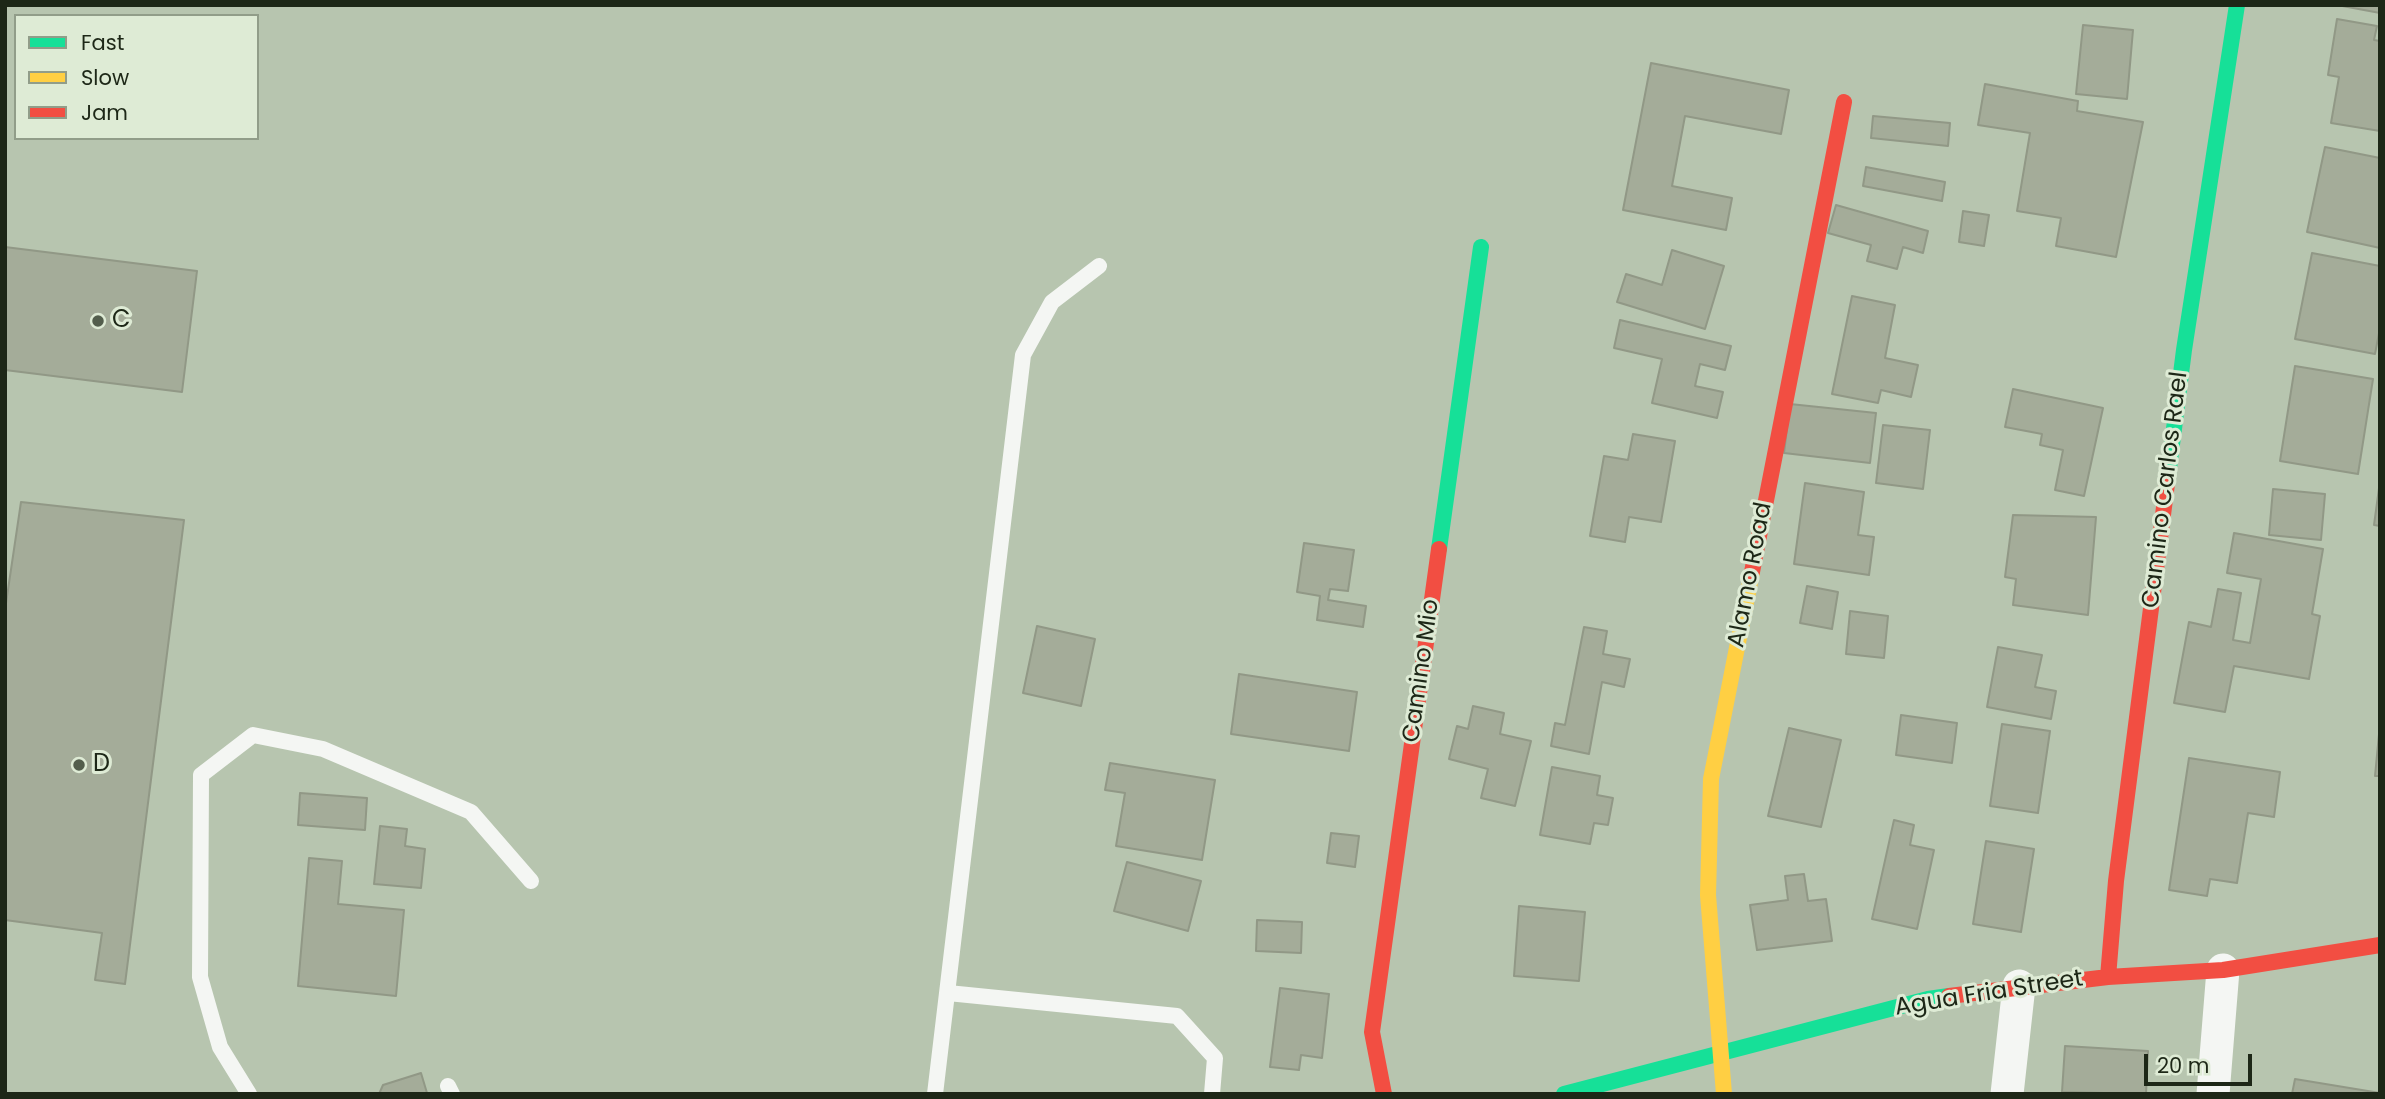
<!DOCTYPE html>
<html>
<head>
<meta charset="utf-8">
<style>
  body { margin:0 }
  #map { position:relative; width:2385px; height:1099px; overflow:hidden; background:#b7c5af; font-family:Poppins,sans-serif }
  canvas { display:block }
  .frame { position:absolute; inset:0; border:7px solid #1d2717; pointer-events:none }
  .legend { position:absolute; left:14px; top:14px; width:245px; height:126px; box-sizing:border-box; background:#deebd5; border:2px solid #919d89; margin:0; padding:9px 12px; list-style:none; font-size:21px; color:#1d2717 }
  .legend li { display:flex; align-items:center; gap:14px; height:35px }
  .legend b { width:35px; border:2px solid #919d89 }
  .scale { position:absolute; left:2144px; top:1054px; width:108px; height:32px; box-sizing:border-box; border:4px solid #1d2717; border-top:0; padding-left:9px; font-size:21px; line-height:24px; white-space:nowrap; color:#1d2717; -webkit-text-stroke:5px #deebd5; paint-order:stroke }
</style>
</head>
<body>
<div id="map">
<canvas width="2385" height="1099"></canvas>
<div class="frame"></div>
<ul class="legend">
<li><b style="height:9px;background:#16e098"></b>Fast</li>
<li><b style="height:9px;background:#ffcf43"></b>Slow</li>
<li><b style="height:9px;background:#f24e42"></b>Jam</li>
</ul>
<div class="scale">20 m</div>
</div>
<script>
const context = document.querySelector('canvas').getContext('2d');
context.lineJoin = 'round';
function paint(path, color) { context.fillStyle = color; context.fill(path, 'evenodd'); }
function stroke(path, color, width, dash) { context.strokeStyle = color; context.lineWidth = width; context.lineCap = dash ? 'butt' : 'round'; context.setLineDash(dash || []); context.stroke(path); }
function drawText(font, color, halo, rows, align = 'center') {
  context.font = font + ' Poppins,sans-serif'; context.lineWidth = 6; context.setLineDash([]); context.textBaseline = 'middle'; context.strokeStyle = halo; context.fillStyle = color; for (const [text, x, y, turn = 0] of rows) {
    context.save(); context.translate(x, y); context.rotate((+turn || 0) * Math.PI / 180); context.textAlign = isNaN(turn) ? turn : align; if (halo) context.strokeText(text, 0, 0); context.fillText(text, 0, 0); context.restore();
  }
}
const building = new Path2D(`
  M 2337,5 L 2380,5 L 2380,13 Z
  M 2337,19 L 2377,26 L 2374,40 L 2380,41 L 2380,131 L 2331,123 L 2339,77 L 2328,75 Z
  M 2083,25 L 2133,30 L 2127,99 L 2076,94 Z
  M 1651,63 L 1789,90 L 1781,134 L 1685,116 L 1672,186 L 1732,198 L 1726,230 L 1623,210 Z
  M 1985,84 L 2078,101 L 2077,111 L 2143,122 L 2116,257 L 2056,246 L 2061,218 L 2017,211 L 2030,133 L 1978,125 Z
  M 1873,116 L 1950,123 L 1948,146 L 1871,138 Z
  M 2325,147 L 2380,158 L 2380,248 L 2307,232 Z
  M 1866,167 L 1945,182 L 1942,201 L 1863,186 Z
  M 1836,205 L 1928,231 L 1923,253 L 1903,247 L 1897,269 L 1867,261 L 1871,245 L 1828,233 Z
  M 1963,211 L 1989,215 L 1984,246 L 1959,242 Z
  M 5,247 L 197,271 L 182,392 L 5,370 Z
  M 1672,250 L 1724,266 L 1705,329 L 1617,302 L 1626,274 L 1662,285 Z
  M 2312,253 L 2380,266 L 2380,328 L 2375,354 L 2295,339 Z
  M 1852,296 L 1895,305 L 1885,358 L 1918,365 L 1911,397 L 1881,390 L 1878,403 L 1832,394 Z
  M 1620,320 L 1731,346 L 1725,370 L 1700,364 L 1695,386 L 1723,392 L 1717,418 L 1652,403 L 1662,359 L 1614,348 Z
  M 2295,366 L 2373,379 L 2358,474 L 2280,461 Z
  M 2013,389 L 2103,408 L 2084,496 L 2055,490 L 2063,450 L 2040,445 L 2042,434 L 2005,427 Z
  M 1790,404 L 1876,413 L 1870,463 L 1784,453 Z
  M 1883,425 L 1930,430 L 1923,489 L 1876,483 Z
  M 1633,434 L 1675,441 L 1661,522 L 1629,517 L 1625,542 L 1590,536 L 1604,456 L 1628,460 Z
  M 2380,481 L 2380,526 L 2374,525 Z
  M 1805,483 L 1864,492 L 1858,535 L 1874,537 L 1869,575 L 1794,564 Z
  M 2273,489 L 2325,494 L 2321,540 L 2269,535 Z
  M 21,502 L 184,520 L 125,984 L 95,980 L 102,933 L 5,920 L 5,610 Z
  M 2013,515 L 2096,517 L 2088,615 L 2013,605 L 2016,579 L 2005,577 Z
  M 2234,533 L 2323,549 L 2312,614 L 2320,616 L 2309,679 L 2234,666 L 2225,712 L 2174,703 L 2189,622 L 2211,627 L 2218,589 L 2241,593 L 2233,640 L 2250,643 L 2261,579 L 2227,573 Z
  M 1304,543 L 1354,550 L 1348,591 L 1330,589 L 1328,600 L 1366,606 L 1363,627 L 1317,620 L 1320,596 L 1297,592 Z
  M 1807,586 L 1838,592 L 1832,629 L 1800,623 Z
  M 1850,611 L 1888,616 L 1884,658 L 1846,654 Z
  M 1037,626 L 1095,639 L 1081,706 L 1023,693 Z
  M 1584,627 L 1607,631 L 1603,654 L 1630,659 L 1624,687 L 1602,682 L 1589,754 L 1551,746 L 1555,723 L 1565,725 Z
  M 1998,647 L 2042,655 L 2035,687 L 2056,691 L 2051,719 L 1987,707 Z
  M 1239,674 L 1357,692 L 1349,751 L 1231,734 Z
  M 1473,706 L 1504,713 L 1500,734 L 1531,741 L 1515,806 L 1481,798 L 1488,769 L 1449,759 L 1457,726 L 1468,729 Z
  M 1901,715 L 1957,723 L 1952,763 L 1896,755 Z
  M 2002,724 L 2050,731 L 2038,813 L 1990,806 Z
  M 1789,728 L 1841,740 L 1821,827 L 1768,816 Z
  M 2379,734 L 2380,734 L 2380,776 L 2375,776 Z
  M 2189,758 L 2280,772 L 2274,817 L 2248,813 L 2237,883 L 2210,879 L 2207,896 L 2169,890 Z
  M 1110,763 L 1215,780 L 1202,860 L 1116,846 L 1125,793 L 1105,790 Z
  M 1552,767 L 1600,776 L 1597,795 L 1613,798 L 1608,825 L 1594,823 L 1590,844 L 1540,835 Z
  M 300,793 L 367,798 L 365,830 L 298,825 Z
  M 1894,820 L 1914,825 L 1910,845 L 1934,850 L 1917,929 L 1872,919 Z
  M 380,826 L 407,829 L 405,846 L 425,849 L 421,888 L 374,884 Z
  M 1331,833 L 1359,836 L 1355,867 L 1327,863 Z
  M 1986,841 L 2034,849 L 2021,932 L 1973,924 Z
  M 309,858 L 342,861 L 338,904 L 404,910 L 396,996 L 298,986 Z
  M 1127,862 L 1201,881 L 1188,931 L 1114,911 Z
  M 1804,874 L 1808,901 L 1826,899 L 1832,941 L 1757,950 L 1750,905 L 1788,900 L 1785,876 Z
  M 1519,906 L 1585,912 L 1579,981 L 1514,976 Z
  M 1257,920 L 1302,922 L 1301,953 L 1256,951 Z
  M 1280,988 L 1329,994 L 1322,1058 L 1301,1055 L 1299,1070 L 1270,1067 Z
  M 2065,1046 L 2148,1051 L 2146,1094 L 2062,1092 Z
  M 421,1073 L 427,1093 L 379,1094 L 383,1085 Z
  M 2295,1079 L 2380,1093 L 2380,1094 L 2292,1094 Z`);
paint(building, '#a4ac99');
stroke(building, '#919886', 2);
stroke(new Path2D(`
  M 948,993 L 1177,1016 L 1215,1058 L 1212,1094
  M 448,1086 L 452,1094
  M 249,1094 L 220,1047 L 200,977 L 201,775 L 253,735 L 323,749 L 471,812 L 531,881
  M 935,1094 L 1023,355 L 1052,302 L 1099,266`), '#f4f6f3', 16);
stroke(new Path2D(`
  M 2007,1094 L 2019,986
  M 2213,1094 L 2223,970`), '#f4f6f3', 33);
stroke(new Path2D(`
  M 2168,476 L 2184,350 L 2237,5
  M 1439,549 L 1481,247
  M 1564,1094 L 1928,999 L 1949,996`), '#16e098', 16);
stroke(new Path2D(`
  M 1724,1094 L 1708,895 L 1711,779 L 1752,572`), '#ffcf43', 16);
stroke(new Path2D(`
  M 1752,572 L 1844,102
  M 2108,977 L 2116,881 L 2168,476
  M 1949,996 L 2108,977 L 2223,970 L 2380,945
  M 1384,1094 L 1372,1032 L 1439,549`), '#f24e42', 16);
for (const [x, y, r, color] of [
  [98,321,7,"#535e4c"],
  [79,765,7,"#535e4c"]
]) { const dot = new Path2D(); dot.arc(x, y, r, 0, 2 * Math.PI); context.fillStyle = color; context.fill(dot); stroke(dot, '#deebd5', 2.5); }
drawText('24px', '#1d2717', '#deebd5', [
  ["C",112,321],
  ["D",93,765]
], 'left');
drawText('24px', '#1d2717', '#deebd5', [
  ["Camino Carlos Rael",2166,490,-83],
  ["Alamo Road",1751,575,-79],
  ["Camino Mio",1422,671,-82],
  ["Agua Fria Street",1989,994,-9]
]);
</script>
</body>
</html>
